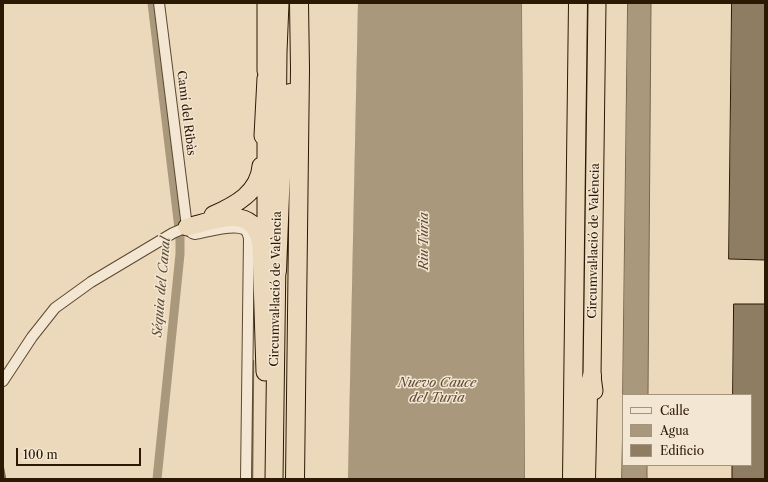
<!DOCTYPE html>
<html>
<head>
<meta charset="utf-8">
<style>
  body { margin:0 }
  #map { position:relative; width:768px; height:482px; overflow:hidden; background:#ecd9bc; font-family:"Libre Caslon Text",serif }
  canvas { display:block }
  .frame { position:absolute; inset:0; border:4px solid #2b1903; pointer-events:none }
  .legend { position:absolute; left:622px; top:394px; width:130px; height:72px; box-sizing:border-box; background:#f3e6d3; border:1px solid #a39480; margin:0; padding:5px 7px; list-style:none; font-size:12px; color:#2b1903 }
  .legend li { display:flex; align-items:center; gap:8px; height:20px }
  .legend b { width:20px; border:1px solid #a39480 }
  .scale { position:absolute; left:16px; top:448px; width:125px; height:18px; box-sizing:border-box; border:2px solid #2b1903; border-top:0; padding-left:5px; font-size:12px; line-height:14px; white-space:nowrap; color:#2b1903; -webkit-text-stroke:3px #f3e6d3; paint-order:stroke }
</style>
</head>
<body>
<div id="map">
<canvas width="768" height="482"></canvas>
<div class="frame"></div>
<ul class="legend">
<li><b style="height:5px;background:#f3e6d3"></b>Calle</li>
<li><b style="height:11px;background:#aa987d"></b>Agua</li>
<li><b style="height:11px;background:#8f7d63"></b>Edificio</li>
</ul>
<div class="scale">100 m</div>
</div>
<script>
const context = document.querySelector('canvas').getContext('2d');
context.lineJoin = 'round';
function paint(path, color) { context.fillStyle = color; context.fill(path, 'evenodd'); }
function stroke(path, color, width, dash) { context.strokeStyle = color; context.lineWidth = width; context.lineCap = dash ? 'butt' : 'round'; context.setLineDash(dash || []); context.stroke(path); }
function drawText(font, color, halo, rows, align = 'center') {
  context.font = font + ' "Libre Caslon Text",serif'; context.lineWidth = 3; context.setLineDash([]); context.textBaseline = 'middle'; context.strokeStyle = halo; context.fillStyle = color; for (const [text, x, y, turn = 0] of rows) {
    context.save(); context.translate(x, y); context.rotate((+turn || 0) * Math.PI / 180); context.textAlign = isNaN(turn) ? turn : align; if (halo) context.strokeText(text, 0, 0); context.fillText(text, 0, 0); context.restore();
  }
}
const water = new Path2D(`
  M 358,3 L 522,3 L 525,479 L 348,479 Z
  M 628,3 L 651,3 L 648,395 L 623,395 Z
  M 623,416 L 623,465 L 647,465 L 647,479 L 622,479 Z`);
paint(water, '#aa987d');
stroke(water, '#77654c', 1);
paint(new Path2D(`
  M 356,3 L 358,3 L 348,479 L 346,479 Z
  M 522,3 L 524,3 L 527,479 L 525,479 Z`), '#ecd9bc');
stroke(new Path2D(`
  M 3,468 L 5,479
  M 252,479 L 253,361`), '#77654c', 2.5);
stroke(new Path2D(`
  M 152,3 L 180,237 L 180,254 L 157,479`), '#aa987d', 9);
const building = new Path2D(`
  M 732,3 L 765,3 L 765,260 L 729,259 Z
  M 734,304 L 765,304 L 765,479 L 732,479 L 732,465 L 751,465 L 751,395 L 733,395 Z`);
paint(building, '#8f7d63');
stroke(building, '#2b1903', 1);
const minor = new Path2D(`
  M 159,3 L 187,227
  M 187,227 L 192,233 L 195,234 C 207,232 235,223 245,230 C 248,232 248,235 249,238 L 246,479
  M 3,381 L 32,337 L 55,308 L 91,282 L 173,233 L 187,227`);
const trunk = new Path2D(`
  M 266,71 L 266,3
  M 263,136 L 266,78
  M 277,145 L 278,52 L 280,3
  M 213,215 C 235,205 259,193 261,166
  M 187,227 C 217,220 256,202 261,247 L 265,372
  M 266,275 L 266,125
  M 594,391 L 592,376 L 597,3
  M 274,479 L 277,257`);
const motorway = new Path2D(`
  M 277,271 L 281,169 L 290,93
  M 295,479 L 300,69 L 299,3
  M 572,479 L 578,3
  M 586,479 L 588,394 L 592,376`);
stroke(minor, '#5b4931', 12);
stroke(trunk, '#2b1903', 19);
stroke(motorway, '#2b1903', 20);
stroke(minor, '#f3e6d3', 10);
stroke(trunk, '#ecd9bc', 17);
stroke(motorway, '#ecd9bc', 18);
drawText('12px', '#2b1903', '#f3e6d3', [
  ["Camí del Ribàs",186,113,83],
  ["Circumval·lació de València",594,241,-89],
  ["Circumval·lació de València",276,289,-89]
]);
drawText('italic 13px', '#5e4c34', '#f3e6d3', [
  ["Riu Túria",424,241,-90],
  ["Séquia del Canal",162,287,-85],
  ["Nuevo Cauce",437,383],
  ["del Turia",437,398]
]);
</script>
</body>
</html>
